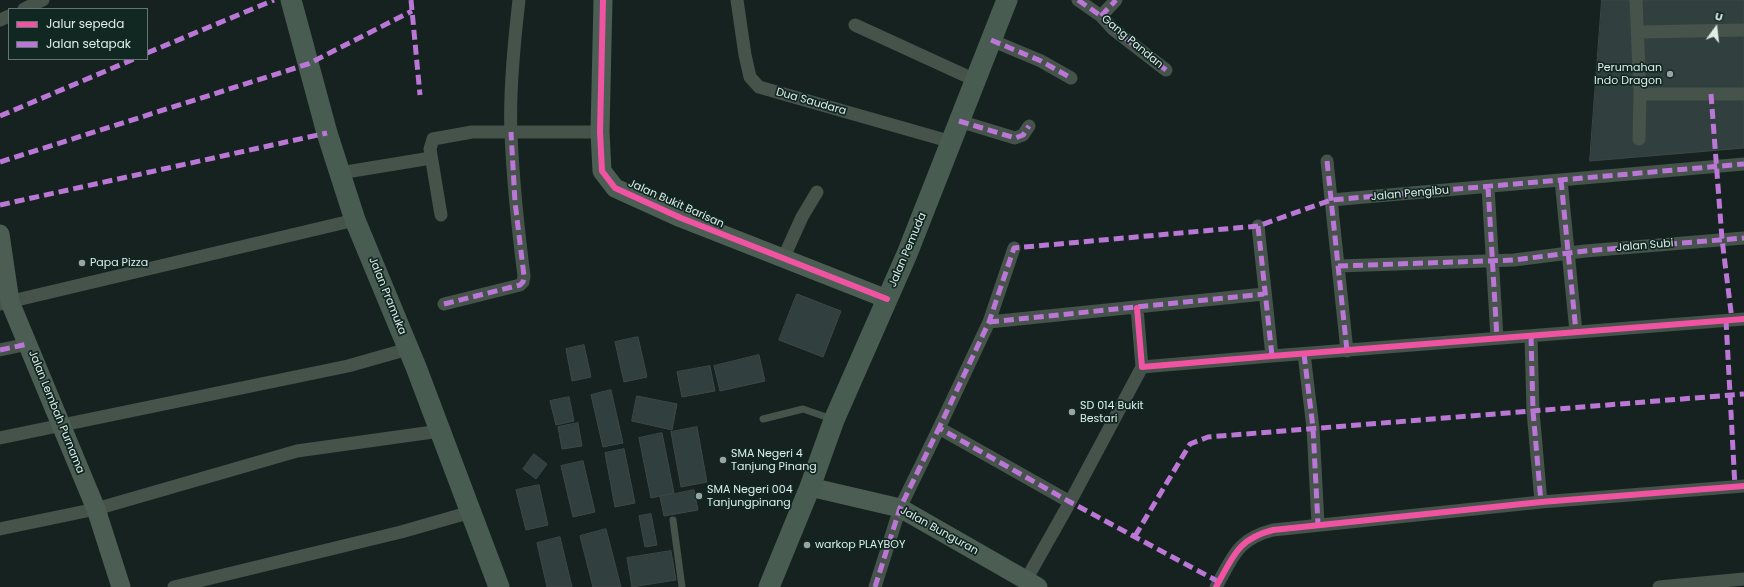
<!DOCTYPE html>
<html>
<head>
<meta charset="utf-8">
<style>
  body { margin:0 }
  #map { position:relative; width:1744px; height:587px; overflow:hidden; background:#16221f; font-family:Poppins,sans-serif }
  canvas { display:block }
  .legend { position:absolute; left:8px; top:8px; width:140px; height:52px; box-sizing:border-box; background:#112722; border:1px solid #637671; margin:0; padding:5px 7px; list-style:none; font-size:12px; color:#dfece8 }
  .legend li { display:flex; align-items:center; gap:8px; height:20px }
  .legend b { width:20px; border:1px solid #637671 }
  .north { position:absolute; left:1696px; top:8px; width:40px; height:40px; -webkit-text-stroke:3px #112722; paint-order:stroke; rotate:15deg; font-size:11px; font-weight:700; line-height:16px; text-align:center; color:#dfece8 }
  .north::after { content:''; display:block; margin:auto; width:14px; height:18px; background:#dfece8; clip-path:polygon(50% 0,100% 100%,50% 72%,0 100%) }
</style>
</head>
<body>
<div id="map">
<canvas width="1744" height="587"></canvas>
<ul class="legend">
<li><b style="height:5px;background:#f153a3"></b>Jalur sepeda</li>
<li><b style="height:5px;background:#ba77d6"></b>Jalan setapak</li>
</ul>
<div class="north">U</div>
</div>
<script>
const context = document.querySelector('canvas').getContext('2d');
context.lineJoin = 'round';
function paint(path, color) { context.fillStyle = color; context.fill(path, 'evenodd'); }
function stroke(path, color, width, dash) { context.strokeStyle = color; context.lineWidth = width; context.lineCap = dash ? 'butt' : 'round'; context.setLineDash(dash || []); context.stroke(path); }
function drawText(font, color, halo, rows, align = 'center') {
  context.font = font + ' Poppins,sans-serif'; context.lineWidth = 3.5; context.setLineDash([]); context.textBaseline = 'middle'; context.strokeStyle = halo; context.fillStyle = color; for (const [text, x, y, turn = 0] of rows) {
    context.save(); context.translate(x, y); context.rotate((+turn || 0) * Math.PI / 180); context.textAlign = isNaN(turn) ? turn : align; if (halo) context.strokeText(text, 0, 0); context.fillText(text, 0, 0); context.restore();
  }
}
const building = new Path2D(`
  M 1602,0 L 1744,0 L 1744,148 L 1590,161 Z
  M 797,294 L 841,311 L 823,357 L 779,340 Z
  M 638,337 L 647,377 L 624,382 L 615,342 Z
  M 584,345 L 591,377 L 572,381 L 566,349 Z
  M 759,355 L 765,381 L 720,391 L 714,366 Z
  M 710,366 L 715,391 L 682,397 L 677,372 Z
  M 611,390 L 623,443 L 603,447 L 591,395 Z
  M 637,396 L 677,404 L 672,430 L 632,421 Z
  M 569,397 L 574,421 L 556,425 L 550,401 Z
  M 578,423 L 582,446 L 562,449 L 558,427 Z
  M 697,427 L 707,482 L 681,487 L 671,432 Z
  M 662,433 L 674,493 L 651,498 L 639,438 Z
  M 624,449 L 635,503 L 615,507 L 605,453 Z
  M 534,454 L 547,464 L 536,479 L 523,469 Z
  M 583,461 L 595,512 L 573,517 L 561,466 Z
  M 539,485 L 548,525 L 526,530 L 516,490 Z
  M 694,490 L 698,510 L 664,516 L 660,497 Z
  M 651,514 L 657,545 L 645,547 L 639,516 Z
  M 606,529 L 621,587 L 593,587 L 580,536 Z
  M 560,537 L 572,587 L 547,587 L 537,543 Z
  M 671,551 L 676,580 L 632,587 L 627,558 Z`);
paint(building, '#31403f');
stroke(building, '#3d4747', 1);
stroke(new Path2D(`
  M 763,419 L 803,409 L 832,419
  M 673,520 L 682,587`), '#45534a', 7);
stroke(new Path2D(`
  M 737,0 L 745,55 L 750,77 L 759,87 L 952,142
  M 1078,0 L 1101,16 L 1113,29 L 1166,70
  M 1636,0 L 1640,94 L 1744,94
  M 24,9 L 43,0
  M 1101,16 L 1116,0
  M 0,20 L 9,16
  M 855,25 L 975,80
  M 1638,32 L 1744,30
  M 991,40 L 1041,61 L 1071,78
  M 959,121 L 1015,138 L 1023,135 L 1029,126
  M 1639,139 L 1640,94
  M 1327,161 L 1347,351
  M 340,173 L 431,158
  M 1561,180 L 1576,332
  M 1488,187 L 1497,338
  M 1331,200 L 1744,164
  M 441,215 L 430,149 L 433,139 L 472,132 L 600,132
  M 1258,226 L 1272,356
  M 1014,248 L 989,322 L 939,428 L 1070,502
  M 783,259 L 802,217 L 817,192
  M 1338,266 L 1514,260 L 1585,251 L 1744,238
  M 0,304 L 355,220
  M 444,304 L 520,285 L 523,282 L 524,276 C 518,229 513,181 511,134 C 509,91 514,43 519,0
  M 1137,308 L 1142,367 L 1272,356 L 1744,319
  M 989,322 L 1264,294
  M 1531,336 L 1533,411 L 1541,502
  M 0,350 L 28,344
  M 1304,354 L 1313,428 L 1318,524
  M 0,438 L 348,366 L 408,349
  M 0,529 L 96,509 L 297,451 L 440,431
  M 1026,580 L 1070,502 L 1142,367
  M 174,587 L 401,532 L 471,512
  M 875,587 L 900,508 L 939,428
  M 1216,587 C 1233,557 1237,539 1273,530 L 1541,502 L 1744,486
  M 1659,587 L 1744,579`), '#45534a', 13);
stroke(new Path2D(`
  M 603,0 L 600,132 L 602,171 L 615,188 L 681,218 L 887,299
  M 0,234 L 10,302 L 96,509 L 121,587
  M 810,487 L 900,508 L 1038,587`), '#4c5e53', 19);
stroke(new Path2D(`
  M 291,0 L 327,133 L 355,220 L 416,367 L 499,587
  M 769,587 L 810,487 L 834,420 L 907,254 L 1007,0`), '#485c51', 21);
stroke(new Path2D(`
  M 411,0 L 420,95
  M 1078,0 L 1101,16 L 1113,29 L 1166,70
  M 1101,16 L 1116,0
  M 991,40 L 1041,61 L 1071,78
  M 147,53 L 274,0
  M 1711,94 L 1722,239 L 1732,320
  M 0,116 L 134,59
  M 959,121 L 1015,138 L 1023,135 L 1029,126
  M 1327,161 L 1347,351
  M 0,162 L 308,64 L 412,11
  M 1561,180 L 1576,332
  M 1488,187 L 1497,338
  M 0,205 L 327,133
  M 1258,226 L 1272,356
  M 1338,266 L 1514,260 L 1585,251 L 1744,238
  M 444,304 L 520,285 L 523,282 L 524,276 L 515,202 L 511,132
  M 1726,320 L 1735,487
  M 989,322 L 1264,294
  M 1531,336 L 1533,411 L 1541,502
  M 0,350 L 28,344
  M 1304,354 L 1313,428 L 1318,524
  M 1135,536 L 1190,444 L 1208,437 L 1744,394
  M 1219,582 L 1070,502 L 939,428 L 989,322 L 1014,248 L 1258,226 L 1331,200 L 1744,164
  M 875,587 L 900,508 L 939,428`), '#ba77d6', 5, [10, 5]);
stroke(new Path2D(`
  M 603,0 L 600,132 L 602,171 L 615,188 L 681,218 L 887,299
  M 1137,308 L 1142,367 L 1272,356 L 1744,319
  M 1216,587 C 1233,557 1237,539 1273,530 L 1541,502 L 1744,486`), '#f153a3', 6);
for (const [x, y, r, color] of [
  [1670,74,4,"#99a5a2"],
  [82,263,4,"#99a5a2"],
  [1072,412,4,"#99a5a2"],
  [723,460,4,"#99a5a2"],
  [699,496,4,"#99a5a2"],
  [807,545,4,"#99a5a2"]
]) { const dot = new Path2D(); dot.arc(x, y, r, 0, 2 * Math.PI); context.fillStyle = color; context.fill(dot); stroke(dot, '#112722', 1.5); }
drawText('11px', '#dfece8', '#112722', [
  ["Gang Pandan",1132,42,40],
  ["Dua Saudara",811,102,16],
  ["Jalan Pengibu",1410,194,-5],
  ["Jalan Bukit Barisan",676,204,24],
  ["Jalan Subi",1645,246,-5],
  ["Jalan Pemuda",908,250,-67],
  ["Jalan Pramuka",387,296,68],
  ["Jalan Lembah Purnama",56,412,68],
  ["Jalan Bunguran",939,531,29]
]);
drawText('11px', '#dfece8', '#112722', [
  ["Perumahan",1662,68,"right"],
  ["Indo Dragon",1662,81,"right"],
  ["Papa Pizza",90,263],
  ["SD 014 Bukit",1080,406],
  ["Bestari",1080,419],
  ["SMA Negeri 4",731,454],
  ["Tanjung Pinang",731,467],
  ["SMA Negeri 004",707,490],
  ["Tanjungpinang",707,503],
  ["warkop PLAYBOY",815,545]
], 'left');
</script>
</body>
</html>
